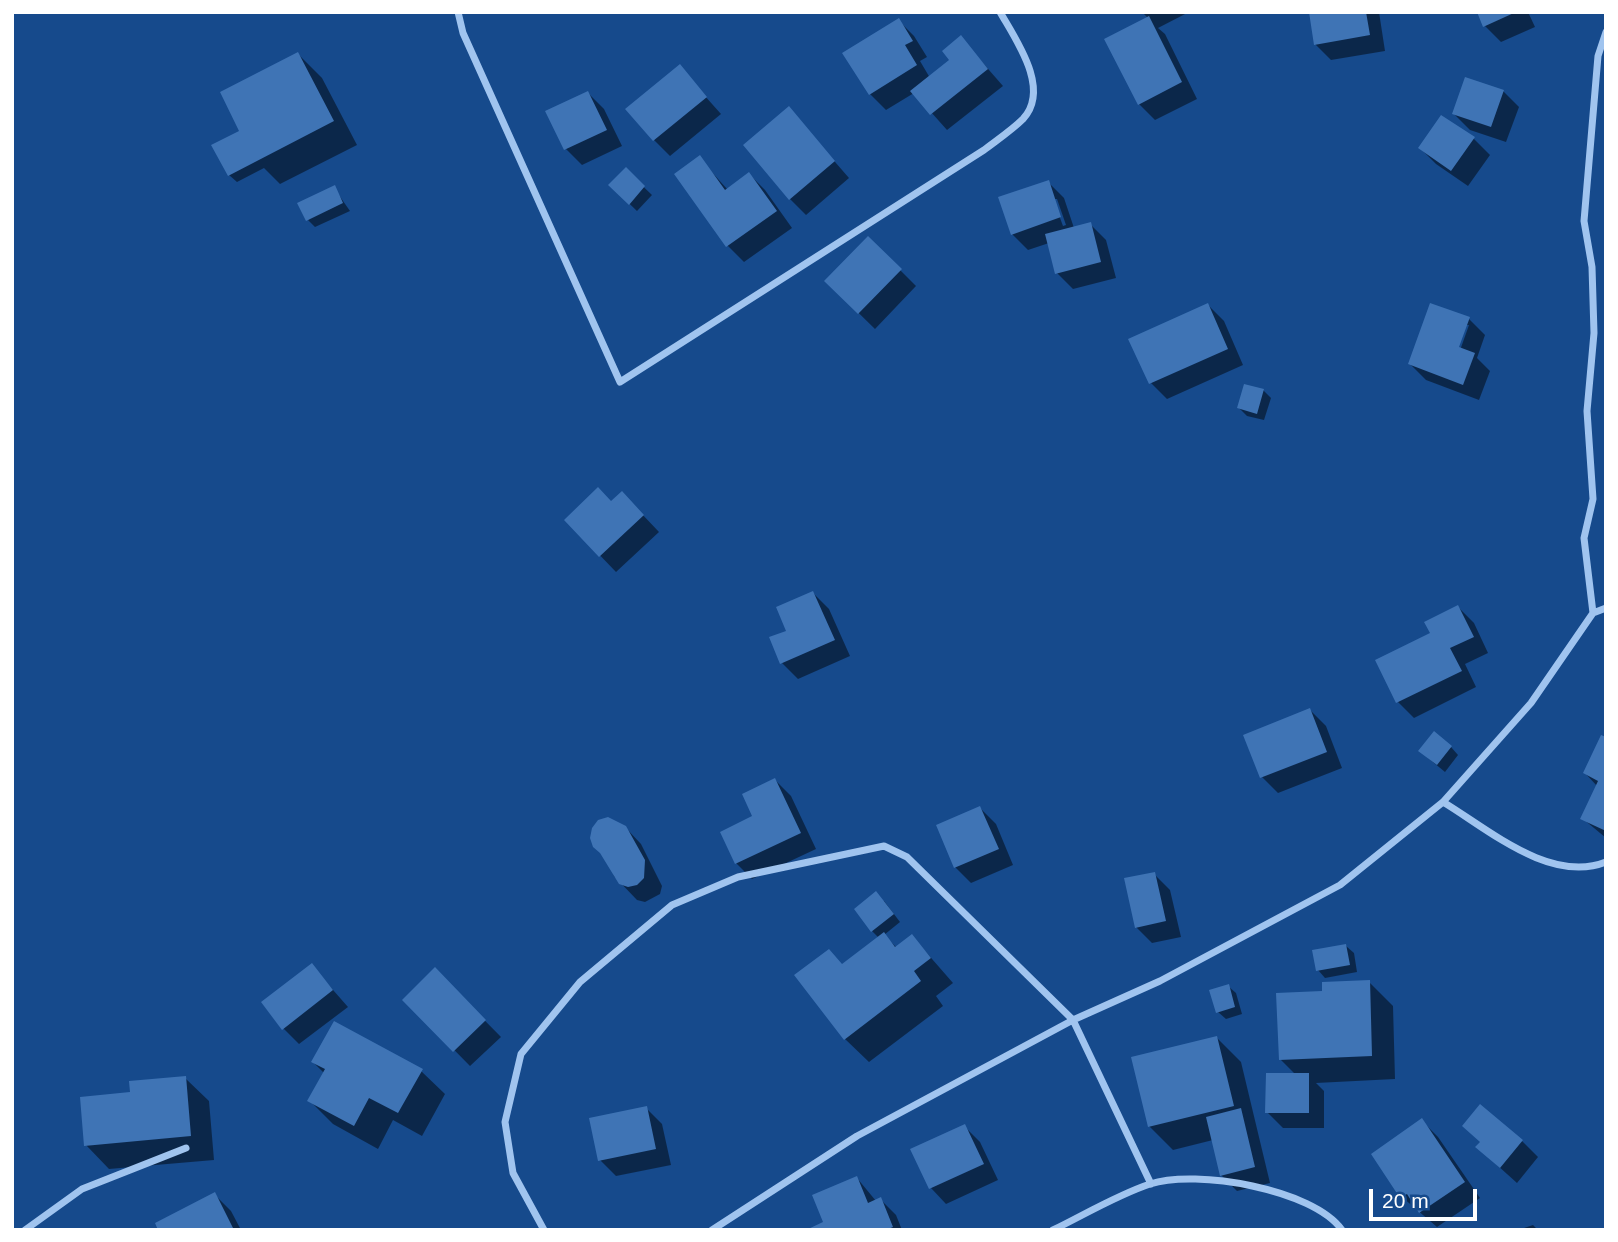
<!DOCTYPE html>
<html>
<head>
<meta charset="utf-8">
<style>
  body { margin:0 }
  #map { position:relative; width:1618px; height:1242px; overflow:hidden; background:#164a8c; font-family:Arial,sans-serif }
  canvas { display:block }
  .frame { position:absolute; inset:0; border:14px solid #fff; pointer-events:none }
  .scale { position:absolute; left:1369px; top:1189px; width:108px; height:32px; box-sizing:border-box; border:4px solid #fff; border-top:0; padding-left:9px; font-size:21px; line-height:24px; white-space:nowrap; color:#fff; -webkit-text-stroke:5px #164a8c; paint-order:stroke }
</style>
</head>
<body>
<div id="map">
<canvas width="1618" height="1242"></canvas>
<div class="frame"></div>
<div class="scale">20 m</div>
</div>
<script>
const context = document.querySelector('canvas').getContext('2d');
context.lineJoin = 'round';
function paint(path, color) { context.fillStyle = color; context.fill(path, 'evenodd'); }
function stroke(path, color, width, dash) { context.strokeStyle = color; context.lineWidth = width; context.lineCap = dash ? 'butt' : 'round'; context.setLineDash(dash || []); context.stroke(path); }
paint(new Path2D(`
  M 1142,12 L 1189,12 L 1158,28 L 1165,34 L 1197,99 L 1155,120 L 1139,104 L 1148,18 Z
  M 1311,12 L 1379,12 L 1385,51 L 1331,60 L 1315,44 Z
  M 1479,12 L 1528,12 L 1535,27 L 1501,42 L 1485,26 Z
  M 898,20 L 914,36 L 927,57 L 920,61 L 930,78 L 952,60 L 961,38 L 1003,86 L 947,130 L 914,93 L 886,110 L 870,94 Z
  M 298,54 L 322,78 L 357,145 L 280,184 L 264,168 L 237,182 L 229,175 Z
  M 679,67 L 721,114 L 670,156 L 654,140 Z
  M 1503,91 L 1519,107 L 1506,142 L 1470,130 L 1454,114 Z
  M 588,93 L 604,109 L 622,146 L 582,165 L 566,149 Z
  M 789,109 L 849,178 L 806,215 L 790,199 Z
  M 1474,139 L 1490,155 L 1468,186 L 1436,164 L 1420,148 Z
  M 699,158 L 728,190 L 749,174 L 765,190 L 792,228 L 744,262 L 728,246 L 676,174 Z
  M 626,170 L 652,195 L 637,211 L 610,185 Z
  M 1048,182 L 1064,198 L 1074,228 L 1090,224 L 1106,240 L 1116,278 L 1073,289 L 1057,273 L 1049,243 L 1028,250 L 1012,234 ZM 1053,199 L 1057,199 L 1066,225 L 1063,226 Z
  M 334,188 L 350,211 L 315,227 L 308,220 Z
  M 868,238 L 916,286 L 875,329 L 826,281 Z
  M 1208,305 L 1224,321 L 1243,365 L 1167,399 L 1151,383 Z
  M 1469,319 L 1485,335 L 1477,358 L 1490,371 L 1479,400 L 1426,380 L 1410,364 ZM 1465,325 L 1469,325 L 1458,356 L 1454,355 Z
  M 1263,390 L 1271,398 L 1264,420 L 1247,416 L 1239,408 Z
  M 622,493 L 659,532 L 616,572 L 566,520 L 612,503 Z
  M 813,593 L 829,609 L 850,656 L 798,679 L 782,663 L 771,638 L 788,632 Z
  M 1458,607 L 1474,623 L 1488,653 L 1465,664 L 1476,687 L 1414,718 L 1398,702 L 1432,634 Z
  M 1310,710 L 1326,726 L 1342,768 L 1278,793 L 1262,777 Z
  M 1606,739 L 1606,838 L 1582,818 L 1597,786 L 1585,773 Z
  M 1451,747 L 1458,755 L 1445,772 L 1428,758 Z
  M 775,780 L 791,796 L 816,849 L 752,879 L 736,863 L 754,817 Z
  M 980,808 L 996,824 L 1013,865 L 971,883 L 955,867 Z
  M 625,827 L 641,844 L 662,886 L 660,894 L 645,902 L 637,900 L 614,876 L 612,867 Z
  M 1154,874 L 1170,890 L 1181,937 L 1152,943 L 1136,927 Z
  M 884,901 L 900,922 L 884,935 L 897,948 L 912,936 L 953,983 L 936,996 L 943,1006 L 869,1062 L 845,1039 L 843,965 L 879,938 L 872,931 Z
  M 1346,946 L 1354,953 L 1357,972 L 1325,978 L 1318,970 Z
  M 312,966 L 348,1007 L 299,1044 L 283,1028 Z
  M 435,970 L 501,1037 L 470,1066 L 405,1000 Z
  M 1369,982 L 1393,1006 L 1395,1079 L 1316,1083 L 1324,1091 L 1324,1128 L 1283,1128 L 1267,1112 L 1296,1075 L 1280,1059 L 1324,993 Z
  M 1228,986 L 1236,993 L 1242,1014 L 1226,1019 L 1218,1012 Z
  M 1217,1038 L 1241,1062 L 1270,1183 L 1237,1191 L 1221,1175 L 1213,1140 L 1173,1150 L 1149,1126 Z
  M 313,1062 L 421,1071 L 445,1094 L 422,1136 L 393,1120 L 378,1149 L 333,1124 L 309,1100 L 324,1073 Z
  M 185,1078 L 209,1101 L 214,1160 L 109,1169 L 86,1145 L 132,1094 Z
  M 646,1108 L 662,1124 L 671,1165 L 616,1176 L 600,1160 Z
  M 1422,1121 L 1438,1137 L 1480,1198 L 1437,1227 L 1402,1197 Z
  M 964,1126 L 980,1142 L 998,1180 L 946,1204 L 931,1188 Z
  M 1522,1141 L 1538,1157 L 1517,1183 L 1477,1147 Z
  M 857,1178 L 876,1201 L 880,1199 L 896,1215 L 902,1230 L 810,1230 L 826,1223 Z
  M 215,1195 L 231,1211 L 241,1230 L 160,1230 Z
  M 1533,1225 L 1538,1230 L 1518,1230 Z`), '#0007');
paint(new Path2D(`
  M 1309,12 L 1366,12 L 1370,35 L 1314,45 Z
  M 1477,12 L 1516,12 L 1483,27 Z
  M 1149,16 L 1182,82 L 1138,105 L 1104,39 Z
  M 899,18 L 913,41 L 905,45 L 917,65 L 869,95 L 842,53 Z
  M 961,35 L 988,69 L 930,115 L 910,91 L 949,60 L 942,51 Z
  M 298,52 L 334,121 L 228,176 L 211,145 L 239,131 L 220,92 Z
  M 680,64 L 707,97 L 653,141 L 625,109 Z
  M 1465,77 L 1504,90 L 1491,127 L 1452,114 Z
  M 588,91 L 607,130 L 564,150 L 545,111 Z
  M 789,106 L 835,161 L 789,200 L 743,145 Z
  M 1441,115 L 1475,137 L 1451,171 L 1418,148 Z
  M 700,155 L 725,190 L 749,172 L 777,211 L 726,247 L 674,174 Z
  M 626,167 L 645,186 L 629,205 L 608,185 Z
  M 1049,180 L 1061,217 L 1011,235 L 998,197 Z
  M 335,185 L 343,203 L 306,221 L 297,203 Z
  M 1091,222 L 1101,262 L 1055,274 L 1045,234 Z
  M 868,236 L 902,269 L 858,314 L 824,281 Z
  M 1208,303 L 1228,349 L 1149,384 L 1128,339 Z
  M 1430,303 L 1470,317 L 1459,347 L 1475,353 L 1463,385 L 1408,364 Z
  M 1244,384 L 1264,389 L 1257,414 L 1237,408 Z
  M 598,487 L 611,501 L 622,491 L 644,515 L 599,557 L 564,520 Z
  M 813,591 L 835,640 L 780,664 L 769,637 L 786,631 L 776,607 Z
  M 1458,605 L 1474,637 L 1450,648 L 1462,671 L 1396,703 L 1375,660 L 1430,633 L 1424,622 Z
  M 1310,708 L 1327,752 L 1260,778 L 1243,735 Z
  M 1434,731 L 1452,746 L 1437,765 L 1418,751 Z
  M 1601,735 L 1606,737 L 1606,831 L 1580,819 L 1598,781 L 1583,773 Z
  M 775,778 L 801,833 L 735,864 L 720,832 L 752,816 L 742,794 Z
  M 980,806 L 999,849 L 954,868 L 936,825 Z
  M 608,817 L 626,826 L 645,860 L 644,878 L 637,885 L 628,887 L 619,884 L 600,853 L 593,847 L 590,838 L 592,828 L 598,820 Z
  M 1155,872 L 1166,921 L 1135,928 L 1124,878 Z
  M 876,891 L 894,914 L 871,932 L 854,909 Z
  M 884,932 L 895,947 L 912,934 L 931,958 L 914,971 L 921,981 L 844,1040 L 794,975 L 829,949 L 842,964 Z
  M 1346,944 L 1350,965 L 1316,971 L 1312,950 Z
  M 312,963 L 333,990 L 282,1030 L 261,1002 Z
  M 435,967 L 486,1020 L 453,1052 L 402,1000 Z
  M 1370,980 L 1372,1056 L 1279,1060 L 1276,993 L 1322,991 L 1322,982 Z
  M 1229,984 L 1235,1007 L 1216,1013 L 1209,990 Z
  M 334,1021 L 423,1069 L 398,1113 L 369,1098 L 354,1126 L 307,1101 L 325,1069 L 311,1062 Z
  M 1217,1036 L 1234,1106 L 1148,1127 L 1131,1057 Z
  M 1266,1073 L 1309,1073 L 1309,1113 L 1265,1113 Z
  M 186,1076 L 191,1136 L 84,1146 L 80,1097 L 130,1092 L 129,1081 Z
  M 1480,1104 L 1523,1140 L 1500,1168 L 1475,1147 L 1480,1142 L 1462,1126 Z
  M 647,1106 L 656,1149 L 598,1161 L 589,1118 Z
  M 1241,1108 L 1255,1167 L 1220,1176 L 1206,1117 Z
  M 1422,1118 L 1465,1182 L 1419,1213 L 1407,1194 L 1400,1198 L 1371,1154 Z
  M 965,1124 L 984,1164 L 929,1189 L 910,1149 Z
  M 857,1176 L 868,1203 L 881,1197 L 893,1227 L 886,1230 L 806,1230 L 823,1222 L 812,1195 Z
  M 215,1192 L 234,1230 L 158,1230 L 155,1223 Z`), '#3f74b5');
stroke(new Path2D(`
  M 458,12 L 463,33 L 620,382 L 984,150 C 997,140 1012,130 1023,119 C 1051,89 1016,40 1000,12
  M 1593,613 L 1584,538 L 1593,499 L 1587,411 L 1594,333 L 1592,267 L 1584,221 L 1598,56 L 1606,32
  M 1443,802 C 1488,829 1550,884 1606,862
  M 25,1230 L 82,1189 L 186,1148
  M 544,1230 L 513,1173 L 505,1122 L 521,1054 L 580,982 L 672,905 L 738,877 L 884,846 L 907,857 L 1073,1020 L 1151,1184
  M 712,1230 L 857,1136 L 1073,1020 L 1160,981 L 1340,885 L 1443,802 L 1531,703 L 1593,613 L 1606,608
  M 1053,1230 C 1084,1215 1117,1195 1150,1184 C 1196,1169 1313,1189 1342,1230`), '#a0c4ef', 7);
</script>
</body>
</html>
